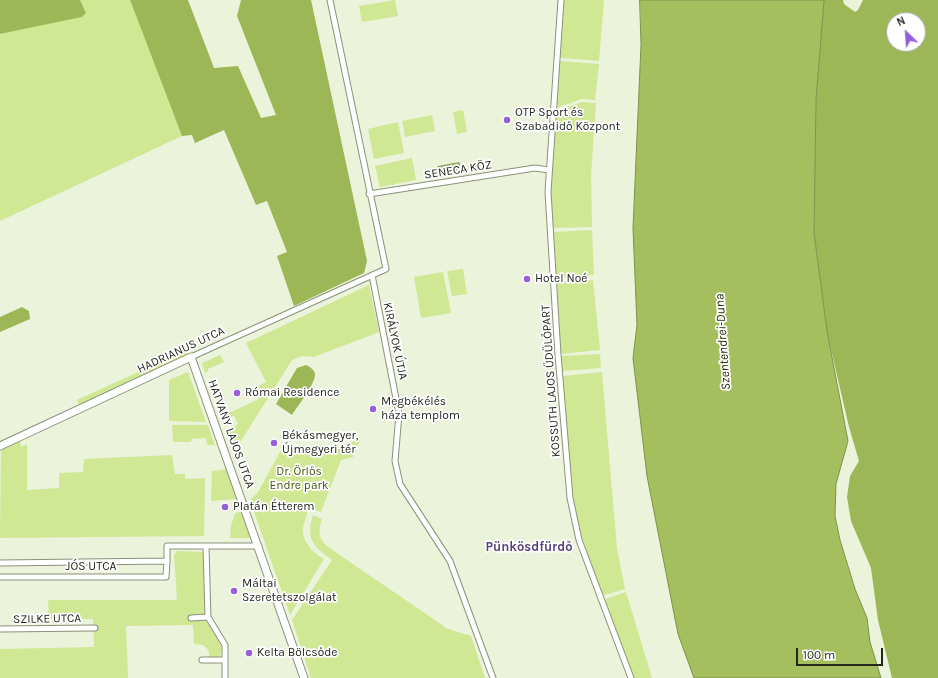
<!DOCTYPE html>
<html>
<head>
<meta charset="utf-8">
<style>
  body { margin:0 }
  #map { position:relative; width:938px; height:678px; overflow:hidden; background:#ebf3da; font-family:Karla,sans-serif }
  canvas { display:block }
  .north { position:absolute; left:886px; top:12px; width:40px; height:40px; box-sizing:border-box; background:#fff; border:1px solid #a8a9a5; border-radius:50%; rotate:335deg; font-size:11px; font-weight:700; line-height:16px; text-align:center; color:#25271e }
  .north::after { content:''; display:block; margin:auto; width:14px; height:18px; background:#945fd8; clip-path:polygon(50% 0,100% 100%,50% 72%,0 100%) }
  .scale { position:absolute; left:796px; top:648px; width:87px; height:18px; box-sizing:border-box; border:2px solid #25271e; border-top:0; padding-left:5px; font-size:12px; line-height:14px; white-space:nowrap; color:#25271e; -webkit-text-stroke:3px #fff; paint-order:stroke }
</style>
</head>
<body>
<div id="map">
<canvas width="938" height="678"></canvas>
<div class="north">N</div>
<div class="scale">100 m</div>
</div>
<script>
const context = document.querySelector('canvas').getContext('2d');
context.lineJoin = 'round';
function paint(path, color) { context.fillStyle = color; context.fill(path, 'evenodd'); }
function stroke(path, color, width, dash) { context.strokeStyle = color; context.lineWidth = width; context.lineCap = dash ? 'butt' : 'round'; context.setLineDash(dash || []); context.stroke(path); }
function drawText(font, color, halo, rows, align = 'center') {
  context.font = font + ' Karla,sans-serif'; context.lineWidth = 3.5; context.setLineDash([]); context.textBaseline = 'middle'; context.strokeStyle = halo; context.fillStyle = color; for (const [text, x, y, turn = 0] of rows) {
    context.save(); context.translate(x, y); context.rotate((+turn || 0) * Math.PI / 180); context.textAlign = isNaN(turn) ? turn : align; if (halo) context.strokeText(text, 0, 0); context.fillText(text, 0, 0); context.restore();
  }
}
paint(new Path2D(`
  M 80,0 L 130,0 L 182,136 L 0,221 L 0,34 L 82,17 L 86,13 Z
  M 395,0 L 398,16 L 362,22 L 359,6 Z
  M 564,0 L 604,0 L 599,61 L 560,58 Z
  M 560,61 L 599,64 L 595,100 L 582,99 L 556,108 Z
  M 582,102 L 596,103 L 591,175 L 592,227 L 551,228 L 551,172 L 556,111 Z
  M 463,110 L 467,132 L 457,134 L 453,112 Z
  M 432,115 L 435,131 L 405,137 L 402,121 Z
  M 398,122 L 404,153 L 374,159 L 368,129 Z
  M 412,158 L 416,180 L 380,187 L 375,166 Z
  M 592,230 L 594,275 L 556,278 L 552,232 Z
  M 463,269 L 467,294 L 452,296 L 447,271 Z
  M 443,272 L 451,313 L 421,318 L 414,277 Z
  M 593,280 L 600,350 L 561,354 L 557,283 Z
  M 369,285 L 379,332 L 314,357 L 302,356 L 292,360 L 239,444 L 232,442 L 228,429 L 238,424 L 234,416 L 226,419 L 225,415 L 259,399 L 254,388 L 266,382 L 246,343 Z
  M 186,350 L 188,355 L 79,405 L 77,400 Z
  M 600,354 L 601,368 L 562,371 L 561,356 Z
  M 220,355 L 224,362 L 208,369 L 208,371 L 205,373 L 202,363 Z
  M 188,372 L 206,422 L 169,421 L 169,380 Z
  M 602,372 L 617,549 L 625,589 L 601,596 L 575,515 L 562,376 Z
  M 172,425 L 208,425 L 215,445 L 207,445 L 206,438 L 192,439 L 191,442 L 173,442 Z
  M 361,438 L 353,457 L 341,460 L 321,512 L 308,509 C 307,515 304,522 303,528 C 302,542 313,553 324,559 L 290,615 L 250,500 L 258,492 L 284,445 L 328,454 Z
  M 20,441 L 21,447 L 27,444 L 27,490 L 59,488 L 59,473 L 83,472 L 84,459 L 172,455 L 175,474 L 185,474 L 185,479 L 205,478 L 204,536 L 0,538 L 1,450 Z
  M 227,469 L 237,499 L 211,501 L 212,471 Z
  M 240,512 L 244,515 L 252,538 L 230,538 L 231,526 L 235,513 Z
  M 313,515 L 322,519 C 318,530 318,539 328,547 L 448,629 L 471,636 L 485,678 L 311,678 L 292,620 L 332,560 C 314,547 305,539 313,515 Z
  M 177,551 L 204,552 C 205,561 204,618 206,621 C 212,631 227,644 219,658 L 209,658 C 210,647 204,644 194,644 L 193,625 L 126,626 L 128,678 L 0,678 L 0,649 L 94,647 L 93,619 L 81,619 L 79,613 L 63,613 L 63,619 L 49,619 L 48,600 L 177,600 L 174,555 Z
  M 626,592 L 652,678 L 633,678 L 603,600 Z`), '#d0e794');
paint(new Path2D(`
  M 0,0 L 80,0 L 86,13 L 82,17 L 0,34 Z
  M 130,0 L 188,0 L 214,68 L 238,66 L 261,118 L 276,115 L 237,16 L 241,0 L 311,0 L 367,261 L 364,273 L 294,306 L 277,256 L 287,252 L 267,201 L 256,205 L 224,130 L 195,143 L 192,135 L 182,136 Z
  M 824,0 L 843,0 L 844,4 L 855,12 L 858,10 L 863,0 L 938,0 L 938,678 L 892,678 L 878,620 L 871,568 L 851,521 L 847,497 L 850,476 L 859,461 L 849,427 L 827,332 L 814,233 L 816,100 ZM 894,20 L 918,20 L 918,44 L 894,44 Z
  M 22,307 L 29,311 L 30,319 L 0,332 L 0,317 Z
  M 306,365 C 310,367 314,369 315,374 C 316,383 297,407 292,415 L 276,404 L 297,368 Z`), '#9db656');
const water = new Path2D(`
  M 640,0 L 824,0 L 816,100 L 814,233 L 827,331 L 848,441 L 836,484 L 835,516 L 840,540 L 855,589 L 867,618 L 870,642 L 881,678 L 694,678 L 678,634 L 647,476 L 633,358 L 637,325 L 633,228 L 641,45 Z
  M 459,163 L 461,172 L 440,177 L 438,167 Z`);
paint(water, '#a5be5e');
stroke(water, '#7f914b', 1);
const street = new Path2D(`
  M 561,0 L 548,192 L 558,355 L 570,498 L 579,540 L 631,678
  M 369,194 L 535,168 L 549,170
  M 372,275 L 399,414 L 395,461 L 400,484 L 450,561 L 493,678
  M 191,357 L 386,269 L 330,0
  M 206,547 L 208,617 L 225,645 L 225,678
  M 0,563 L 167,561 L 167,546 L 259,546
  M 0,577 L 166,577 L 167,561
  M 191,618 L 208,617
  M 0,629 L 95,628
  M 202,660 L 224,660`);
const secondary = new Path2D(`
  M 0,446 L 191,357 L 304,678`);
stroke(street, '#8a927a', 7);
stroke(secondary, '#8a927a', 9);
stroke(street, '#fff', 5);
stroke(secondary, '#fff', 7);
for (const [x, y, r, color] of [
  [507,120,4,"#945fd8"],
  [527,279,4,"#945fd8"],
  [237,393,4,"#945fd8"],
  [373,409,4,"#945fd8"],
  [274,443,4,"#945fd8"],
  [225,507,4,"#945fd8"],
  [234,591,4,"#945fd8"],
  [249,653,4,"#945fd8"]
]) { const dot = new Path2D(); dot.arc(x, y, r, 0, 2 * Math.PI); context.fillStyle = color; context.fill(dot); stroke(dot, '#fff', 1.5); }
drawText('12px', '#25271e', '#fff', [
  ["OTP Sport és",515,113],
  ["Szabadidő Központ",515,127],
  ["Hotel Noé",535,279],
  ["Római Residence",245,393],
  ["Megbékélés",381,402],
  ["háza templom",381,416],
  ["Békásmegyer,",282,436],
  ["Újmegyeri tér",282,450],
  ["Platán Étterem",233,507],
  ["Máltai",242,584],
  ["Szeretetszolgálat",242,598],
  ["Kelta Bölcsőde",257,653]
], 'left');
drawText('12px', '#25271e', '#fff', [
  ["SENECA KÖZ",458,170,-9],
  ["KIRÁLYOK ÚTJA",395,341,78],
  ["HADRIANUS UTCA",181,350,-25],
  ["KOSSUTH LAJOS ÜDÜLŐPART",551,381,-94],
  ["HATVANY LAJOS UTCA",231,434,70],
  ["JÓS UTCA",91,567],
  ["SZILKE UTCA",47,619,-1]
]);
drawText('12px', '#46550f', '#fff', [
  ["Dr. Örlős",299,472],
  ["Endre park",299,486]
]);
drawText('italic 13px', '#273108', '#fff', [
  ["Szentendrei-Duna",723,342,-94]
]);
drawText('bold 13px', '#583f7b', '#fff', [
  ["Pünkösdfürdő",529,547]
]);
</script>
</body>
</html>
